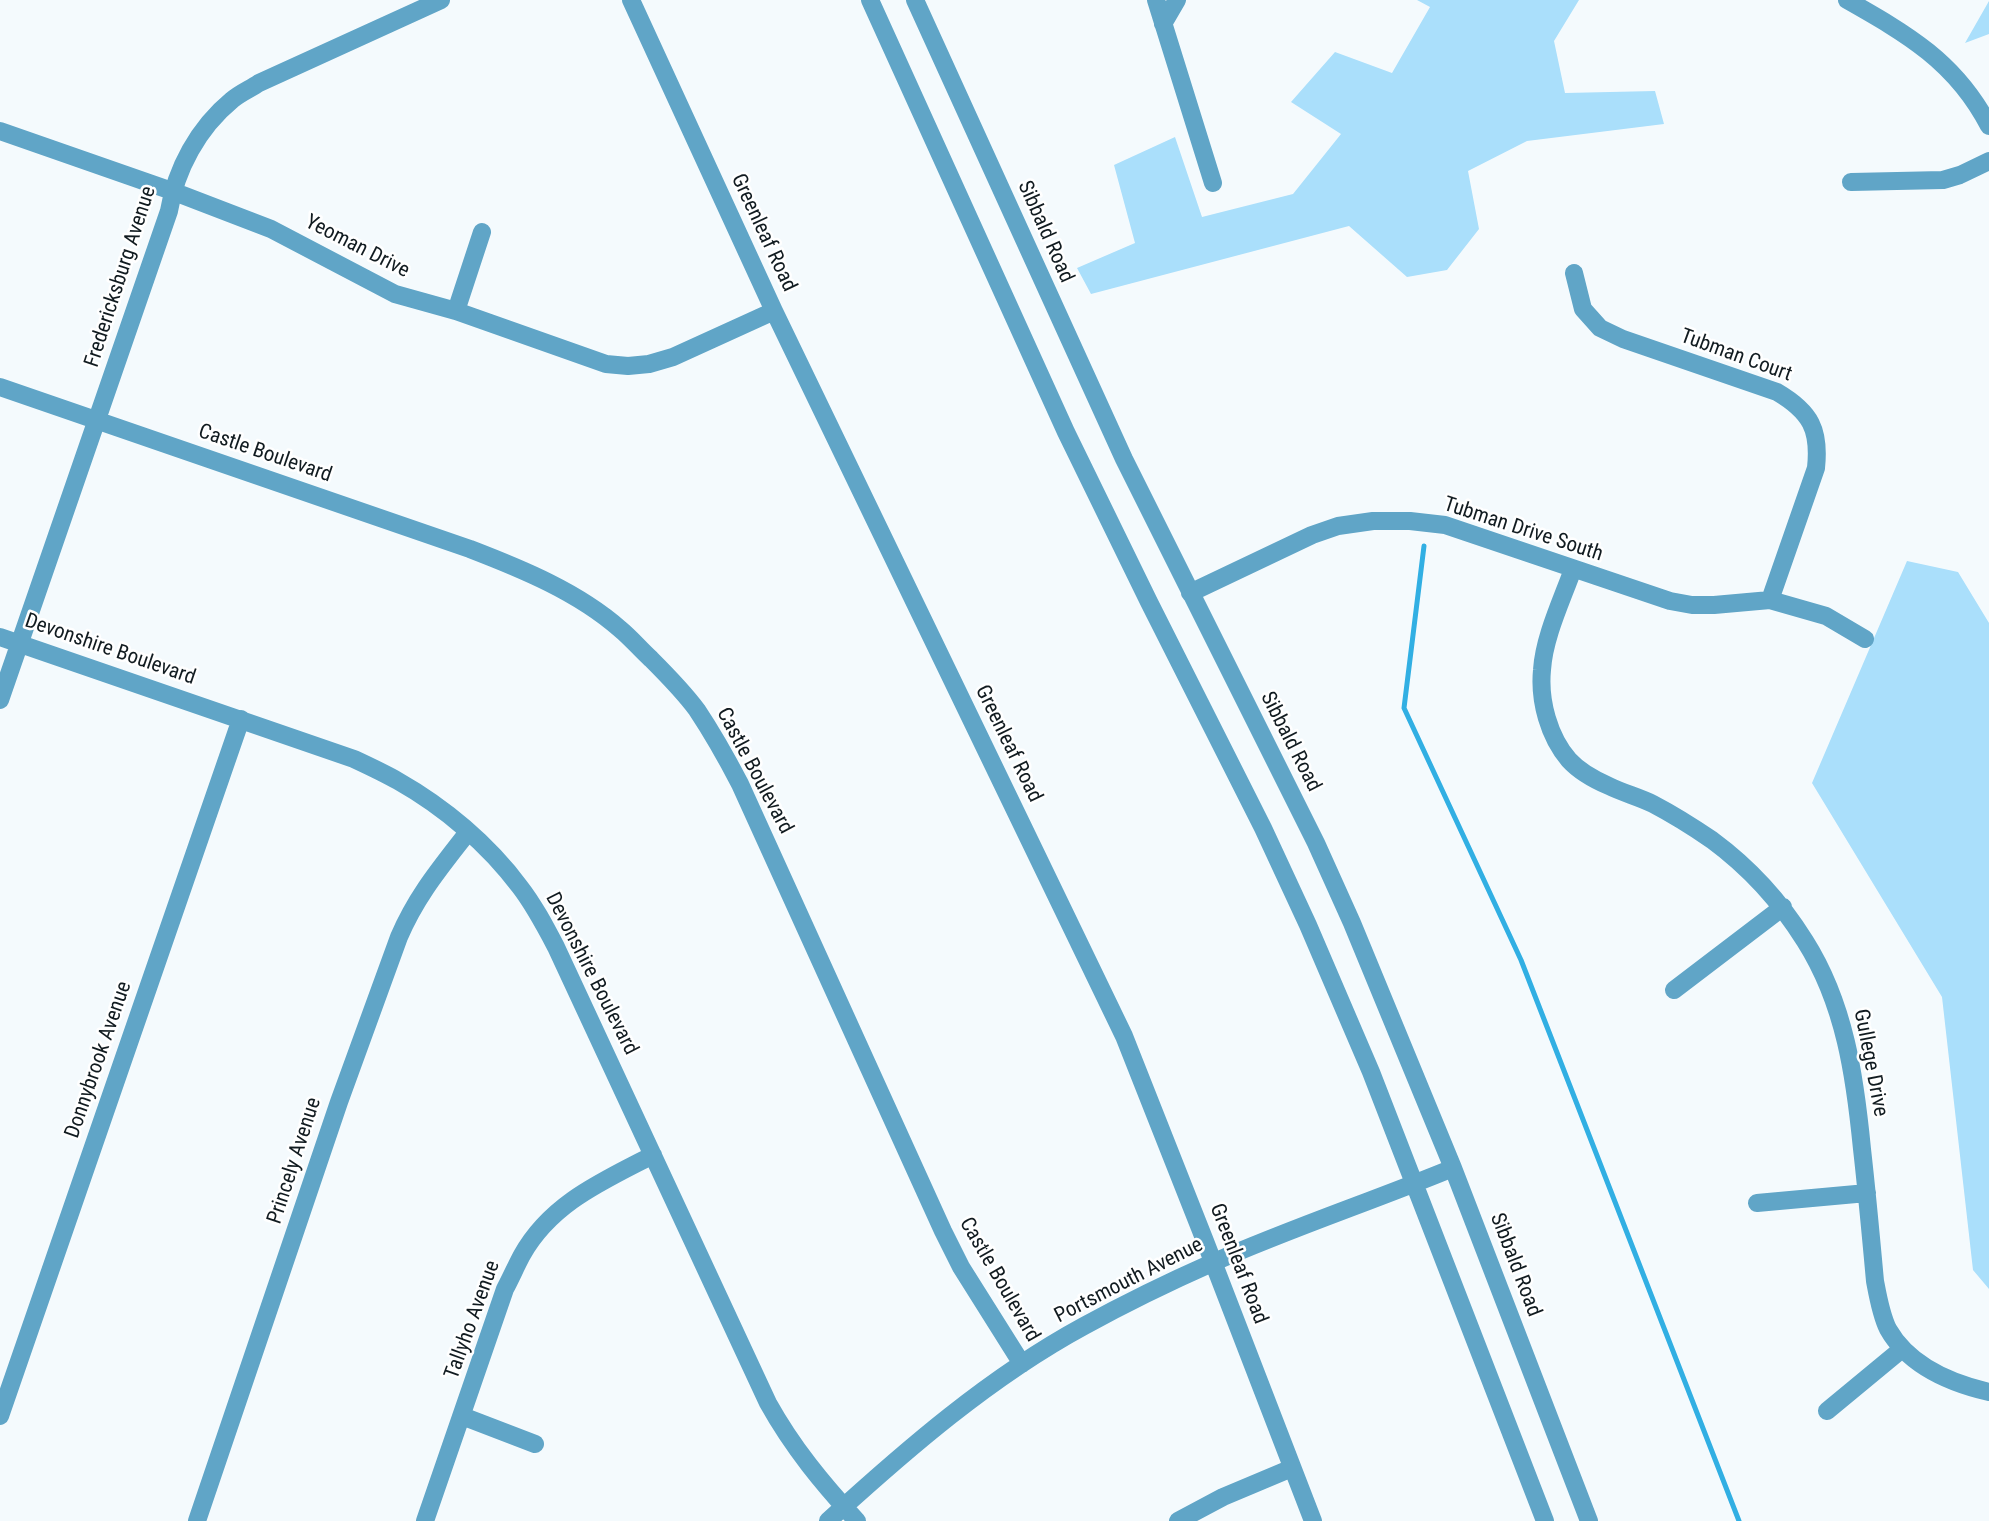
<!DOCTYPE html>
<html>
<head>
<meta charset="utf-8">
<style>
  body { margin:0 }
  canvas { display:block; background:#f4fafd }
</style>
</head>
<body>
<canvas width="1989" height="1521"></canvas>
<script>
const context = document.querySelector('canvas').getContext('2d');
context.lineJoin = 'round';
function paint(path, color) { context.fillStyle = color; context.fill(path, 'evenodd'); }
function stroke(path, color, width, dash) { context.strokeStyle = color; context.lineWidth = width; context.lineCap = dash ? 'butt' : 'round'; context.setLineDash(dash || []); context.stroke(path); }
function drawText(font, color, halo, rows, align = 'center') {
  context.font = font + ' "Roboto Condensed",sans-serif'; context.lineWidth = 5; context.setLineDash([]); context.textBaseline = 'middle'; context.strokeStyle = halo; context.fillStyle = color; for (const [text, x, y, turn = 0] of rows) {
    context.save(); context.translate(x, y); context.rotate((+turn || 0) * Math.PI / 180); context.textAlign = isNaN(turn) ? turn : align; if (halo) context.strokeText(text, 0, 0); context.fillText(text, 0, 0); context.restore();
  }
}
paint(new Path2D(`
  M 1417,0 L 1579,0 L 1554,41 L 1565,93 L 1655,91 L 1664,124 L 1527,141 L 1468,171 L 1479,229 L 1447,270 L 1407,277 L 1349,226 L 1091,294 L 1077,268 L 1135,243 L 1114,165 L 1175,137 L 1202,217 L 1293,194 L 1341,134 L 1291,102 L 1335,52 L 1392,73 L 1430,7 Z
  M 1989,1 L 1989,34 L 1965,43 Z
  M 1907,561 L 1958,572 L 1989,623 L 1989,1289 L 1973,1270 L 1942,997 L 1812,783 Z`), '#aadffb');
stroke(new Path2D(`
  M 1424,546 L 1404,708 L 1521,960 L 1739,1521`), '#31afe3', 5);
stroke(new Path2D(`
  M 631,0 L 774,311 L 1124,1036 L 1205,1241 L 1313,1521
  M 870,0 L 1066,432 L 1149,602 L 1263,828 L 1308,925 L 1371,1072 L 1545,1521
  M 915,0 L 1124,459 L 1316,843 L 1352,923 L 1453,1168 L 1589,1521
  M 1156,0 L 1213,183
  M 1847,0 C 1907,34 1956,62 1989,126
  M 1163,24 L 1177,0
  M 0,131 L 172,191 L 271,229 L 395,294 L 456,311 L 606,364 L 628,366 L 649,364 L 673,357 L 774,311
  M 1851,182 L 1943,180 L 1960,175 L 1989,161
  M 1574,273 L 1583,309 L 1600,328 L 1623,339 L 1777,392 C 1811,412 1820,430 1816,468 L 1770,600
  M 456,311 L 482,232
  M 0,387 L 470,549 C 522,569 578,592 620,629 C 631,638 640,649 651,659 C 667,675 683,691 697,710 C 713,734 727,759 740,784 L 943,1231 L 961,1267 L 1022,1364
  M 1573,569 C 1562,600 1544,637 1542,670 C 1539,701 1549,737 1569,760 C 1579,771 1595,780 1609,786 C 1623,793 1639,797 1653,804 C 1674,815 1693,827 1712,840 C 1750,868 1780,901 1805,941 C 1845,1004 1855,1077 1862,1149 C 1867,1193 1871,1237 1875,1281 C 1878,1297 1881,1315 1888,1329 C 1909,1366 1950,1383 1989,1392
  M 1190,593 L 1312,535 L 1338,526 L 1373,521 L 1410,521 L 1445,525 L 1670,601 L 1692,605 L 1714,605 L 1770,600 L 1826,616 L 1865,639
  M 0,637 L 354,759 C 369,766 384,773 398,781 C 444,807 488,844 520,887 C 534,905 545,926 556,947 L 768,1403 C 793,1448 823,1484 857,1521
  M 0,700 L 169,211 C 176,169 198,128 232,100 C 240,93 250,89 259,83 L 441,0
  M 1674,990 L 1783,907
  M 1757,1203 L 1867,1193
  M 1827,1411 L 1902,1349
  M 0,1416 L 241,719
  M 462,1416 L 535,1444
  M 197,1521 L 339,1102 L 399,937 C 417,895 441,867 468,832
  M 425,1521 L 505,1289 C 511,1278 516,1266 522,1255 C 551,1203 603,1181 653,1155
  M 828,1521 C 907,1449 990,1377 1084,1326 C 1126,1303 1169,1282 1212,1263 C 1291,1228 1373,1201 1453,1168
  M 1178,1521 L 1223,1497 L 1292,1468`), '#60a5c7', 18);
drawText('21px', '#111b20', '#fff', [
  ["Sibbald Road",1045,232,66],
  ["Greenleaf Road",763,233,65],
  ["Yeoman Drive",357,247,27],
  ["Fredericksburg Avenue",121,277,-72],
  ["Tubman Court",1736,356,20],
  ["Castle Boulevard",265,454,19],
  ["Tubman Drive South",1523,530,18],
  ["Devonshire Boulevard",110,650,19],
  ["Sibbald Road",1290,742,63],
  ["Greenleaf Road",1008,744,64],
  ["Castle Boulevard",754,771,62],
  ["Devonshire Boulevard",591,974,63],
  ["Donnybrook Avenue",99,1060,-71],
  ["Gullege Drive",1870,1063,79],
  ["Princely Avenue",295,1161,-72],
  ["Greenleaf Road",1238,1264,69],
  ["Sibbald Road",1515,1265,69],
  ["Castle Boulevard",999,1280,60],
  ["Portsmouth Avenue",1129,1281,-27],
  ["Tallyho Avenue",473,1320,-70]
]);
</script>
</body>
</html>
